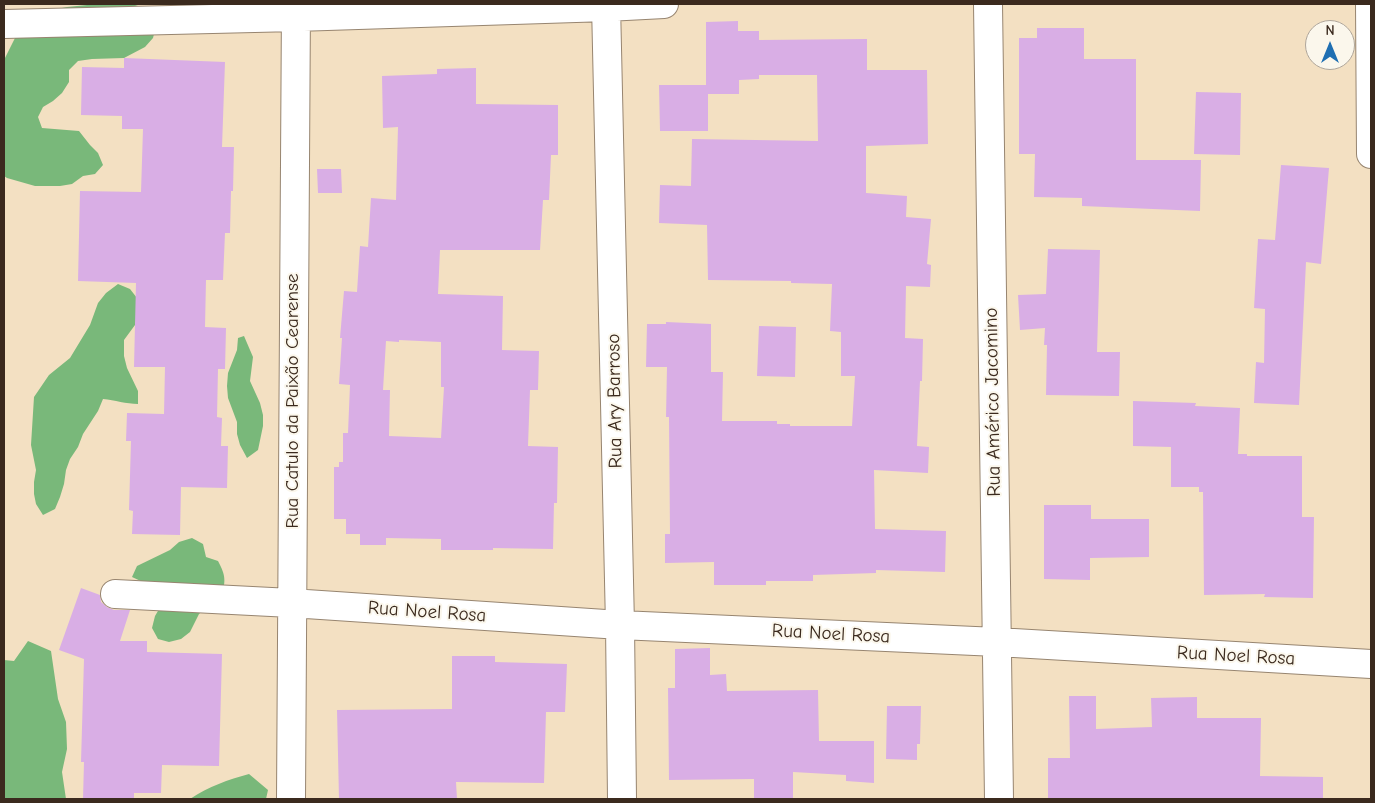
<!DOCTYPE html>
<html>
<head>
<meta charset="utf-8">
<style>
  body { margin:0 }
  #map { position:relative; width:1375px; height:803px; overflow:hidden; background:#f3e0c2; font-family:"Comic Neue",sans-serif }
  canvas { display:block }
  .frame { position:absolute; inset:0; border:5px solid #3b2a1e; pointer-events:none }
  .north { position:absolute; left:1305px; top:20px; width:50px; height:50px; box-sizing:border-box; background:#fbf7ec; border:1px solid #aea59a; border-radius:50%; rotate:0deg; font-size:14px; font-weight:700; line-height:20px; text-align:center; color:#3b2a1e }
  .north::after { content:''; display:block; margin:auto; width:18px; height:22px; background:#1f6fb2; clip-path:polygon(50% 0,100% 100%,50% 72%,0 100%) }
</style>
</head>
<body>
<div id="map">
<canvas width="1375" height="803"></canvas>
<div class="frame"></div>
<div class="north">N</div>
</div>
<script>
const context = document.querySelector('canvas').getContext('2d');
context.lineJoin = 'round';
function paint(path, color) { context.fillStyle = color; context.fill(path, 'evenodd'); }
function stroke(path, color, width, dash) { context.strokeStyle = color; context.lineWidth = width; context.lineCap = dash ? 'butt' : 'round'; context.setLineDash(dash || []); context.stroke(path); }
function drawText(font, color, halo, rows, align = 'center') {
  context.font = font + ' "Comic Neue",sans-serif'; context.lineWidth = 4; context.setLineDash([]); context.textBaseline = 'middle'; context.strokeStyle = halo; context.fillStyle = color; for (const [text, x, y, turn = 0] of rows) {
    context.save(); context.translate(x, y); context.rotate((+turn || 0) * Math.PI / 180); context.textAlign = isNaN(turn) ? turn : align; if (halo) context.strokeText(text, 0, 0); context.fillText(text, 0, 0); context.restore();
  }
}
paint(new Path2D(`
  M 97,4 C 113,4 135,0 148,12 C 151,16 153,22 156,26 L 153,38 L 145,47 L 124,58 L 92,59 L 78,61 L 69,70 L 69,82 L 62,93 L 53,101 L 43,107 L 38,117 L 42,128 L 79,131 L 90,145 L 98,153 L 103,165 L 95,174 L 83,176 L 72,184 L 60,186 L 35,186 L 7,178 L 4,176 L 4,60 L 18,32 L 37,13 L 67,7 Z
  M 118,284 L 130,289 L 137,298 L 138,311 L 135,325 L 124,340 L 124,356 L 127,368 L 138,391 L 138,404 C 126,404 115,400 103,399 L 98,411 L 83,434 L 78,447 L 70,459 L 66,470 L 64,484 L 60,497 L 55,509 L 43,515 L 36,504 L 34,494 L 34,482 L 36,470 L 31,445 L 34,397 L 49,375 L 70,358 L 90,325 L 98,303 L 106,293 Z
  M 244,336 L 253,357 L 250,381 L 260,403 L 263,415 L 263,426 L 258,450 L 247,458 L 240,445 L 237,434 L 237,422 L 228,398 L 227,386 L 228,373 L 237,350 L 238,338 Z
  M 192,538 L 203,544 L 206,557 L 218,561 C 226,576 226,581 221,598 L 209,605 L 199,614 L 190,632 L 181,639 L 169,642 L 158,639 L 152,628 L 155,616 L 168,594 L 171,583 L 145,583 L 132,577 L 137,566 L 170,550 L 179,542 Z
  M 28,641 L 51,651 L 58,699 L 66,722 L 67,749 L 62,772 L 66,799 L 4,799 L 4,660 L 14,661 Z
  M 249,774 L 268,790 L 266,799 L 190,799 C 209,786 228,780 249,774 Z`), '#79b87a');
paint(new Path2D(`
  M 738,21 L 738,31 L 759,31 L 759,40 L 867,39 L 867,70 L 927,70 L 928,144 L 866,146 L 866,193 L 907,196 L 906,217 L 931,219 L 927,264 L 931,265 L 930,287 L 906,286 L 905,338 L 923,339 L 922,381 L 920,381 L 917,446 L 929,447 L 928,473 L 874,470 L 875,529 L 946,531 L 945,572 L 876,570 L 876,573 L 813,575 L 813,581 L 766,581 L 766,585 L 714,585 L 714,562 L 665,563 L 665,534 L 670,534 L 669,417 L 666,417 L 667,367 L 646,367 L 647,324 L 666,324 L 666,322 L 711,324 L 711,372 L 723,372 L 722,421 L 777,421 L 777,424 L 790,424 L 790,426 L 852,426 L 855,376 L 841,376 L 841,332 L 830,331 L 832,284 L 791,283 L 791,281 L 708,280 L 707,225 L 659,223 L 660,185 L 691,186 L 692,139 L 818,141 L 817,75 L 759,75 L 759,79 L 739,80 L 739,94 L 708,94 L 708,131 L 660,131 L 659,85 L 706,85 L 706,22 Z
  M 1037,28 L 1084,28 L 1084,59 L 1136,59 L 1136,160 L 1201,160 L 1200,211 L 1082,206 L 1082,198 L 1034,197 L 1035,154 L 1019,154 L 1019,38 L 1037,38 Z
  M 124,58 L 225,62 L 222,147 L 234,147 L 233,191 L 231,191 L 230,233 L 225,233 L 223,280 L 206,280 L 205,327 L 226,328 L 225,369 L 218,369 L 217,417 L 222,418 L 221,446 L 228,446 L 227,488 L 181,487 L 180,535 L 132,534 L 133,511 L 129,510 L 131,441 L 126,441 L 127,413 L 164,414 L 165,367 L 134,367 L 136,283 L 78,281 L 80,191 L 141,192 L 143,129 L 122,129 L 122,116 L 81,115 L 82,67 L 124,68 Z
  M 476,68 L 476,104 L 558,105 L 558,155 L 551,155 L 549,200 L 543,200 L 540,250 L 440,250 L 438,294 L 503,296 L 502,350 L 539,351 L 538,390 L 530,390 L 528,446 L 558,447 L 557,503 L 554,503 L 553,549 L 493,548 L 493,550 L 441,550 L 441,539 L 386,538 L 386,545 L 360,545 L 360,534 L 346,534 L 346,519 L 334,519 L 334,467 L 339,467 L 339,462 L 343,462 L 343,433 L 348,433 L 350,385 L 339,384 L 342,338 L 340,338 L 344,291 L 357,292 L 360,246 L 368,247 L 371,198 L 396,200 L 398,127 L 383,128 L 382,76 L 437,74 L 437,69 ZM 399,340 L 441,342 L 441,387 L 444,387 L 441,438 L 389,436 L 390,390 L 383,390 L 386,341 L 399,342 Z
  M 1196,92 L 1241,93 L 1240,155 L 1194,154 Z
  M 1281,165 L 1329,168 L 1321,264 L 1306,262 L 1299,405 L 1254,403 L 1256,362 L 1264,363 L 1265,309 L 1254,308 L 1258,239 L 1275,240 Z
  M 317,169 L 341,169 L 342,193 L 318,193 Z
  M 1048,249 L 1100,250 L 1097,352 L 1120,352 L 1119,396 L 1046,395 L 1047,345 L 1044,345 L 1045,328 L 1020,330 L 1018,295 L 1046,294 Z
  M 759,326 L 796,327 L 795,377 L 757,376 Z
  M 1133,401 L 1196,403 L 1195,406 L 1240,408 L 1238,454 L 1247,454 L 1247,456 L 1302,456 L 1302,517 L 1314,517 L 1313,598 L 1264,597 L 1265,594 L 1204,595 L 1203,492 L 1199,492 L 1199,487 L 1171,487 L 1171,447 L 1133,446 Z
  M 1044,505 L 1091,505 L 1091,519 L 1149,519 L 1149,557 L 1090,558 L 1090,580 L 1044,579 Z
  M 81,588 L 100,595 L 101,602 L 107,607 L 114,610 L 130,610 L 120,641 L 147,641 L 147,652 L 222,654 L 219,766 L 162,765 L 161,793 L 134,793 L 134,799 L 83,799 L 84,762 L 81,762 L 84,659 L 59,650 Z
  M 710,648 L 710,675 L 726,674 L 727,691 L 818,690 L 819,741 L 874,741 L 874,783 L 846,781 L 846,775 L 793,772 L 793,799 L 754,799 L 754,779 L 669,780 L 668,688 L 675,688 L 675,649 Z
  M 452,656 L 495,656 L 495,662 L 567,664 L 565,712 L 546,712 L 544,783 L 456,782 L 457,799 L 339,799 L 337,710 L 452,709 Z
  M 1069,696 L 1096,696 L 1096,729 L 1152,727 L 1151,698 L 1197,697 L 1197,718 L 1261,718 L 1260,776 L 1323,777 L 1323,799 L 1048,799 L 1048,758 L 1070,758 Z
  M 887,706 L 921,706 L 920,744 L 917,744 L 917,760 L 886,759 Z`), '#d9aee5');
const minor = new Path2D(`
  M 606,4 L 620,625 L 622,799
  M 988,4 L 999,799
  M 1370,4 L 1371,154
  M 4,24 L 296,17 L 607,7 L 664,4
  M 115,594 L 291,603 L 620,625 L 997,642 L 1371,664
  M 291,799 L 296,4`);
stroke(minor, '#978570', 30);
stroke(minor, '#fff', 28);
drawText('19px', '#3b2a1e', '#fbf7ec', [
  ["Rua Catulo da Paixão Cearense",293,401,-90],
  ["Rua Ary Barroso",615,401,-91],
  ["Rua Américo Jacomino",993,402,-91],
  ["Rua Noel Rosa",427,612,4],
  ["Rua Noel Rosa",831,634,3],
  ["Rua Noel Rosa",1236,656,3]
]);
</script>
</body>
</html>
